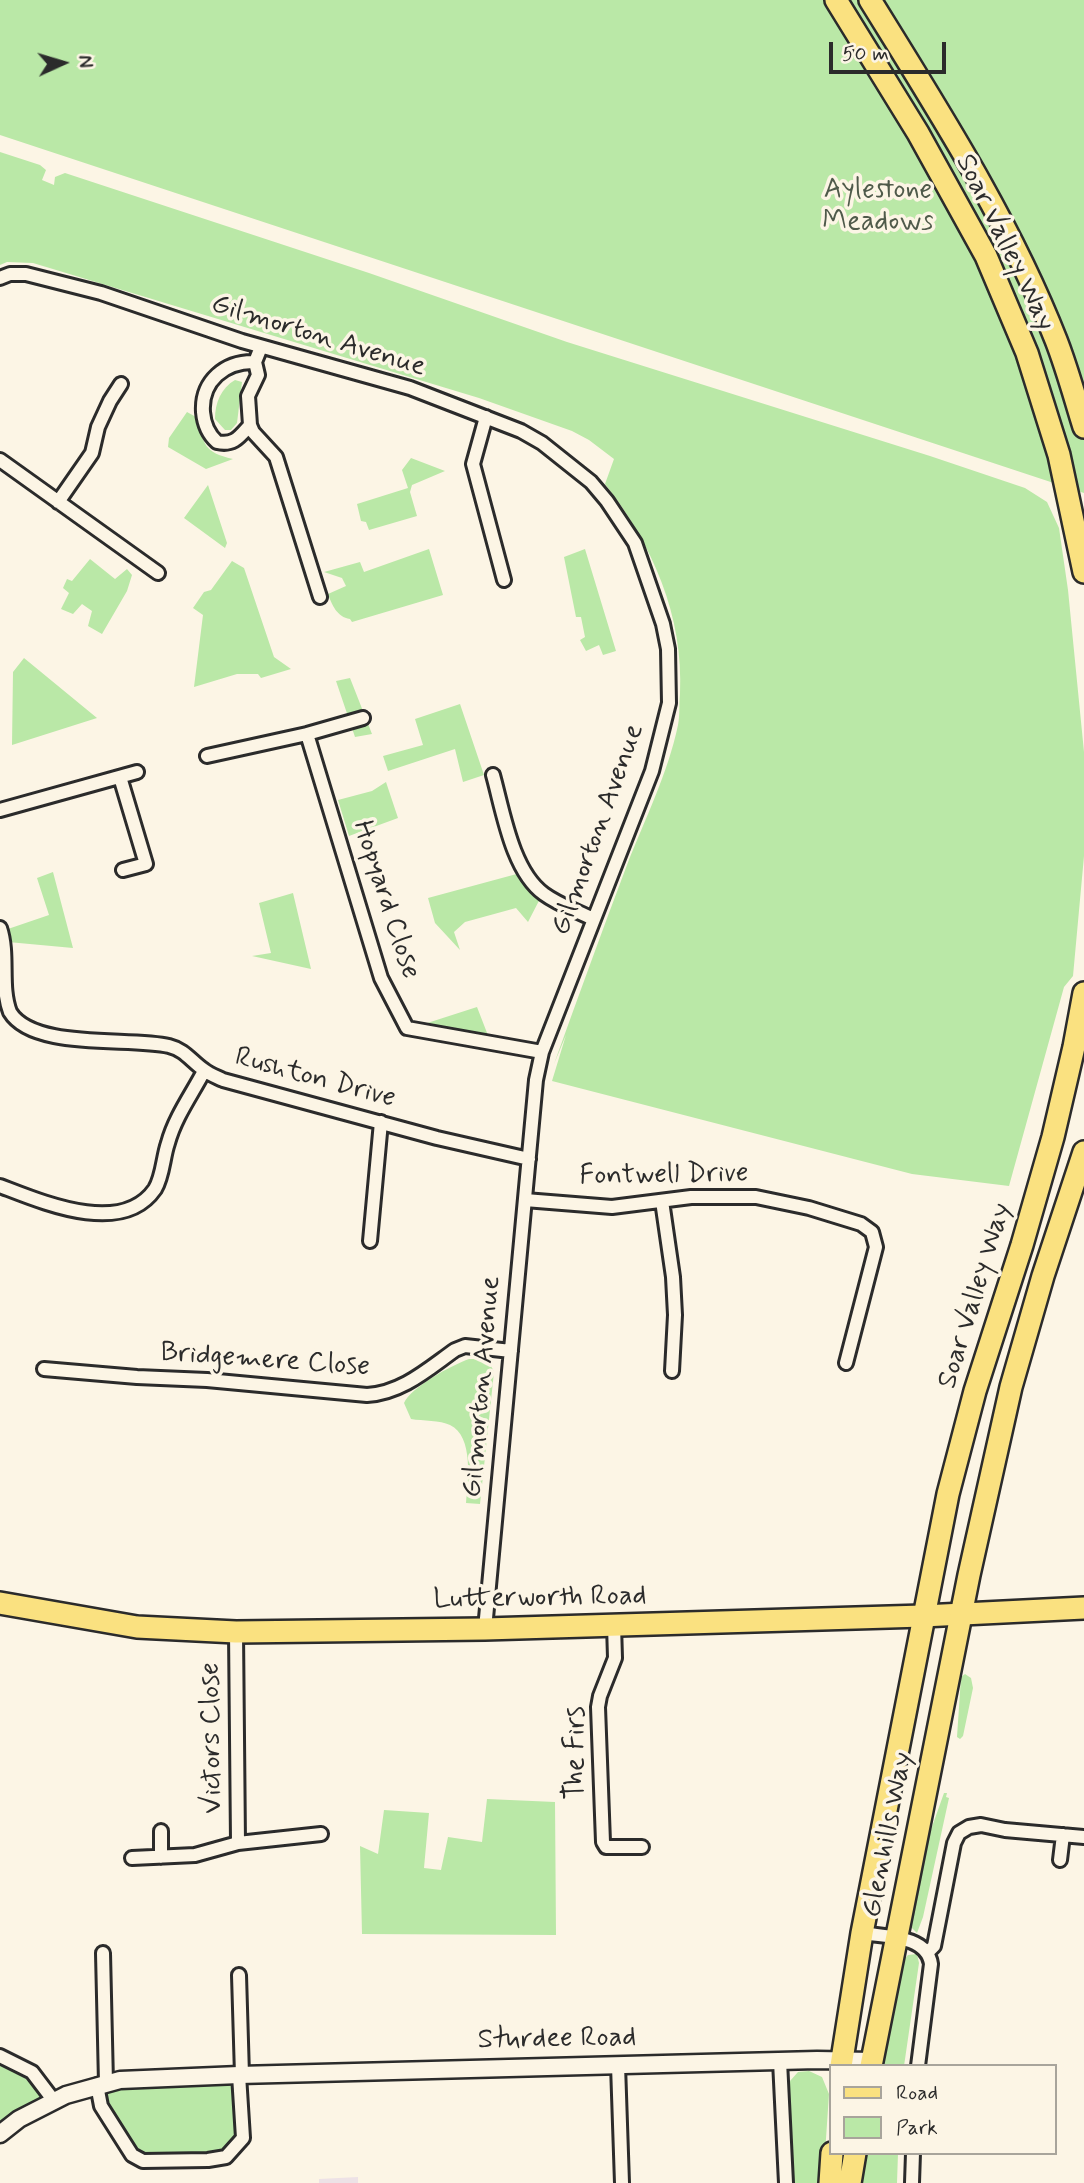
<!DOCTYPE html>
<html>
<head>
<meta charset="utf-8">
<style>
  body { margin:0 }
  #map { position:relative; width:1084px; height:2183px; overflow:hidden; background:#fcf5e5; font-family:Mynerve,sans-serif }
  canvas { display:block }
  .legend { position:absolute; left:829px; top:2064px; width:228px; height:91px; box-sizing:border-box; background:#fcf5e5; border:2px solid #a8a49b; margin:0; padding:9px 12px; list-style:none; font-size:21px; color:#2b2b2b }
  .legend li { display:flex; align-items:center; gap:14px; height:35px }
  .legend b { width:35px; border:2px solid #a8a49b }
  .north { position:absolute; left:28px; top:28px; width:70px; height:70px; -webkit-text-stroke:5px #fcf5e5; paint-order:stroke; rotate:86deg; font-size:19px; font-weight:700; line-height:28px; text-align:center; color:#2b2b2b }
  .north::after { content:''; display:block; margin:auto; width:24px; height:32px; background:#2b2b2b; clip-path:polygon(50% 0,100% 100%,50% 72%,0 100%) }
  .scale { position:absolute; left:829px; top:42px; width:117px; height:32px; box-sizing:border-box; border:4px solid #2b2b2b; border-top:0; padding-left:9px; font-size:21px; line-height:24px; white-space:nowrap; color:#2b2b2b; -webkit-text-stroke:5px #fcf5e5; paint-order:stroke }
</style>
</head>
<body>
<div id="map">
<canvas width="1084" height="2183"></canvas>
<ul class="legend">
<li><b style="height:9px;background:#fae180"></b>Road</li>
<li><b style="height:19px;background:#bae8a7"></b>Park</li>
</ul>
<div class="north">N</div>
<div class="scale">50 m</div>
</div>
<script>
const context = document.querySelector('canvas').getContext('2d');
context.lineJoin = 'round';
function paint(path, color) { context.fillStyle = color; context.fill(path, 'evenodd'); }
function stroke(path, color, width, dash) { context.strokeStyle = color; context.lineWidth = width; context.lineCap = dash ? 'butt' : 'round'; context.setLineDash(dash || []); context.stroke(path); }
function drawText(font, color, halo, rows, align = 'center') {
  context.font = font + ' Mynerve,sans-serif'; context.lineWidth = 7; context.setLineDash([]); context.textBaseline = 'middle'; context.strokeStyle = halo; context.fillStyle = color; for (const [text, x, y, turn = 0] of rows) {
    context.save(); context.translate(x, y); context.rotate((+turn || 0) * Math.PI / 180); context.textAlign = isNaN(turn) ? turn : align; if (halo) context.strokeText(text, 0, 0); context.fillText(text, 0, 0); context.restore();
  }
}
paint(new Path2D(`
  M 358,2177 L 358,2183 L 319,2183 L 319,2179 Z`), '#ede2e6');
paint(new Path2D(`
  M 0,0 L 1084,0 L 1084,493 L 0,135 Z
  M 0,152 L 40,165 L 46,170 L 42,180 L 54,185 L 55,177 L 65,173 L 369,273 L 567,342 L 930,456 L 1025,488 L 1047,502 L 1059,528 L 1068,590 L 1084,752 L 1084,856 L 1073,976 L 1064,987 L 1009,1186 L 912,1174 L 552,1081 L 566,1035 L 554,1064 C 578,997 602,931 627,865 C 645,819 668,773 678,725 C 680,715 679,704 680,694 C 684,616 652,544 605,484 L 614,459 L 589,440 L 572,431 L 479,398 L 33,263 L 7,262 L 0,265 Z
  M 235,380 L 242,382 L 237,423 L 231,430 L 225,430 L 215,419 C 215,403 221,388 235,380 Z
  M 187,412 L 196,417 C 205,445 203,452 233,459 L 206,469 L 168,447 L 169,438 Z
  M 411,458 L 445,471 L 412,485 L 410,492 L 417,516 L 369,530 L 366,522 L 361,521 L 357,504 L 408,488 L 402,470 Z
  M 208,485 L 227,543 L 225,548 L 184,518 Z
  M 429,549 L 443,595 L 352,622 L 350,619 C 337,617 332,605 328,594 L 346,586 L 342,578 L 324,572 L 360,562 L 364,572 Z
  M 585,549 L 616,651 L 603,655 L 599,645 L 586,651 L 580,640 L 585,637 L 581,617 L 576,617 L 564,557 Z
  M 90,559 L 115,579 L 127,569 L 132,575 L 127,591 L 102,634 L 88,626 L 92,611 L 82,604 L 73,614 L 61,609 L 69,593 L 63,588 L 67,579 L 72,581 Z
  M 232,561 L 244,568 L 274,657 L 291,669 L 261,678 L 258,674 L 237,674 L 194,687 L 203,615 L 193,608 L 204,592 L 211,590 Z
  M 24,658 L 97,718 L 12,745 L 13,672 Z
  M 350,678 L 372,734 L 355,737 L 336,681 Z
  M 460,704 L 484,775 L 463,782 L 455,749 L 388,771 L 383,756 L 423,745 L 415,719 Z
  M 386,782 L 398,818 L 349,836 L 338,800 L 372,791 Z
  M 53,872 L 73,948 L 8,942 L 5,930 L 49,915 L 37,878 Z
  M 524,872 L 543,893 L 528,922 L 516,908 L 465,922 L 454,932 L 460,950 L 435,923 L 428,898 Z
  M 293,893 L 311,969 L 252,956 L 271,953 L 259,903 Z
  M 477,1007 L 489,1038 L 418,1026 Z
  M 469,1359 C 482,1359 489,1359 494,1372 L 480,1504 L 466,1503 C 468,1482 474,1436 450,1425 C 440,1420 423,1421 411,1419 L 404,1403 C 411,1387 452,1365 469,1359 Z
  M 965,1674 L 971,1678 L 973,1688 L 963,1736 L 960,1739 L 957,1737 L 961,1677 Z
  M 944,1793 L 947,1793 L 946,1797 L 949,1798 L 923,1917 L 917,1933 L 911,1927 L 910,1919 L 928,1838 Z
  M 487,1799 L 555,1802 L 556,1935 L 362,1934 L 360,1846 L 378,1854 L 384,1810 L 429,1813 L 424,1868 L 441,1870 L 448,1837 L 482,1842 Z
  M 917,1954 L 919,1963 L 904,2066 L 880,2066 L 901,1963 L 908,1955 Z
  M 0,2057 L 11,2062 L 54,2101 L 0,2126 Z
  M 809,2071 L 822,2077 L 829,2094 L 823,2183 L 792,2183 L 788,2087 L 790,2081 L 798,2072 Z
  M 239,2075 L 243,2138 L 226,2157 L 143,2161 L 101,2106 L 106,2083 Z
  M 863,2153 L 898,2153 L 897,2183 L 859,2183 Z`), '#bae8a7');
const minor = new Path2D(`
  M 0,278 L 10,274 L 26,274 L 101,293 L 242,341 L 410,388 L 521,431 L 542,443 L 591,482 L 607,501 L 635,543 L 663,624 L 668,649 L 669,703 L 652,771 L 542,1052 L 536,1080 L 485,1629
  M 261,347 L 255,362 L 258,375 L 248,396 L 250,425 L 253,432 L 276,457 L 320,597
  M 486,417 L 473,464 L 504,580
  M 250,425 C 240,436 234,446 217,442 C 208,434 204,424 203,412 C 201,381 225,361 255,362
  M 0,460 L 158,573
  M 58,502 L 92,453 L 98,427 L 110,401 L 121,384
  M 307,734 L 381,978 L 407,1028 L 542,1052
  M 207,756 L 307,734 L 363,718
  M 493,775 C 503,811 512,871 544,894 C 559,905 577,911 593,919
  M 120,777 L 146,864 L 123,870
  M 0,810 L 137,772
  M 0,928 C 9,955 0,986 10,1012 C 33,1050 129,1037 169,1046 C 185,1050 191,1061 204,1070 C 209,1074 217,1077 223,1080 L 437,1138 L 529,1159
  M 0,1186 C 42,1202 122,1237 155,1189 C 163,1176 163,1157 168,1143 C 175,1117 192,1094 204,1071
  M 525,1200 L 612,1207 L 691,1197 L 756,1197 L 809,1208 L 861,1224 L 872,1232 L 876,1247 L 846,1363
  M 662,1201 L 673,1277 L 675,1315 L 672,1371
  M 370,1241 L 381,1122
  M 44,1369 L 137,1377 L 207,1380 L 367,1395 C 402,1393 428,1369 455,1350 L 465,1346 L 511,1351
  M 614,1625 L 615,1658 L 600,1696 L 598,1707 L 603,1842 L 606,1847 L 642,1847
  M 236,1632 L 238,1843
  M 161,1831 L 161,1857
  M 132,1858 L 195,1855 L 238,1843 L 321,1834
  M 1060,1860 L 1063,1835
  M 862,1933 C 885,1937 927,1935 931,1964 L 918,2066
  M 928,1952 L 934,1946 L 954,1843 L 959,1833 L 969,1827 L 981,1825 L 1005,1830 L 1084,1837
  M 103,1953 L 106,2083
  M 239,1975 L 242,2075
  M 0,2056 L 32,2072 L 54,2101
  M 780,2061 L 786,2183
  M 618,2065 L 622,2183
  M 97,2085 L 101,2106 L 132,2155 L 143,2161 L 208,2160 L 226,2157 L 243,2138 L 239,2075
  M 912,2183 L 913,2153`);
const tertiary = new Path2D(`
  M 0,2134 L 19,2119 L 66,2095 L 120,2080 L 239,2075 L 817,2060 L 872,2061`);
const primary = new Path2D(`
  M 0,1603 L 137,1627 L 236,1632 L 485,1629 L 923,1616 L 1084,1608`);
const trunk = new Path2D(`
  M 836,0 L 918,133 L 986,256 L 1027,353 L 1059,455 L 1084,572
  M 870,0 C 938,110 1009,220 1056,340 C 1067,368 1075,398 1084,427
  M 841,2066 L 862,1933 L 948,1494 L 975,1391 L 1022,1245 L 1053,1137 L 1074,1047 L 1084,993
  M 871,2066 L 969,1575 L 1011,1387 L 1043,1276 L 1084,1152
  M 830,2183 L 832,2153
  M 850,2183 L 855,2153`);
stroke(minor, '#2b2b2b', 18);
stroke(tertiary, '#2b2b2b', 21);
stroke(primary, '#2b2b2b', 26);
stroke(trunk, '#2b2b2b', 26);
stroke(minor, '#fcf5e5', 12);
stroke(tertiary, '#fcf5e5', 16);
stroke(primary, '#fae180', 21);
stroke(trunk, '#fae180', 21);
drawText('28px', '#4f5a4a', '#fcf5e5', [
  ["Aylestone",878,191],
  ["Meadows",878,223]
]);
drawText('28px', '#2b2b2b', '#fcf5e5', [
  ["Soar Valley Way",1004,243,64],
  ["Gilmorton Avenue",318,337,17],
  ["Gilmorton Avenue",599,830,-70],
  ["Hopyard Close",385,900,72],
  ["Rushton Drive",315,1079,15],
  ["Fontwell Drive",664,1176,-1],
  ["Soar Valley Way",976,1296,-73],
  ["Bridgemere Close",265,1361,4],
  ["Gilmorton Avenue",483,1387,-85],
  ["Lutterworth Road",540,1599,-1],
  ["Victors Close",213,1738,-91],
  ["The Firs",577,1753,-90],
  ["Glenhills Way",889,1835,-79],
  ["Sturdee Road",557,2040,-1]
]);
</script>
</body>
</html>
